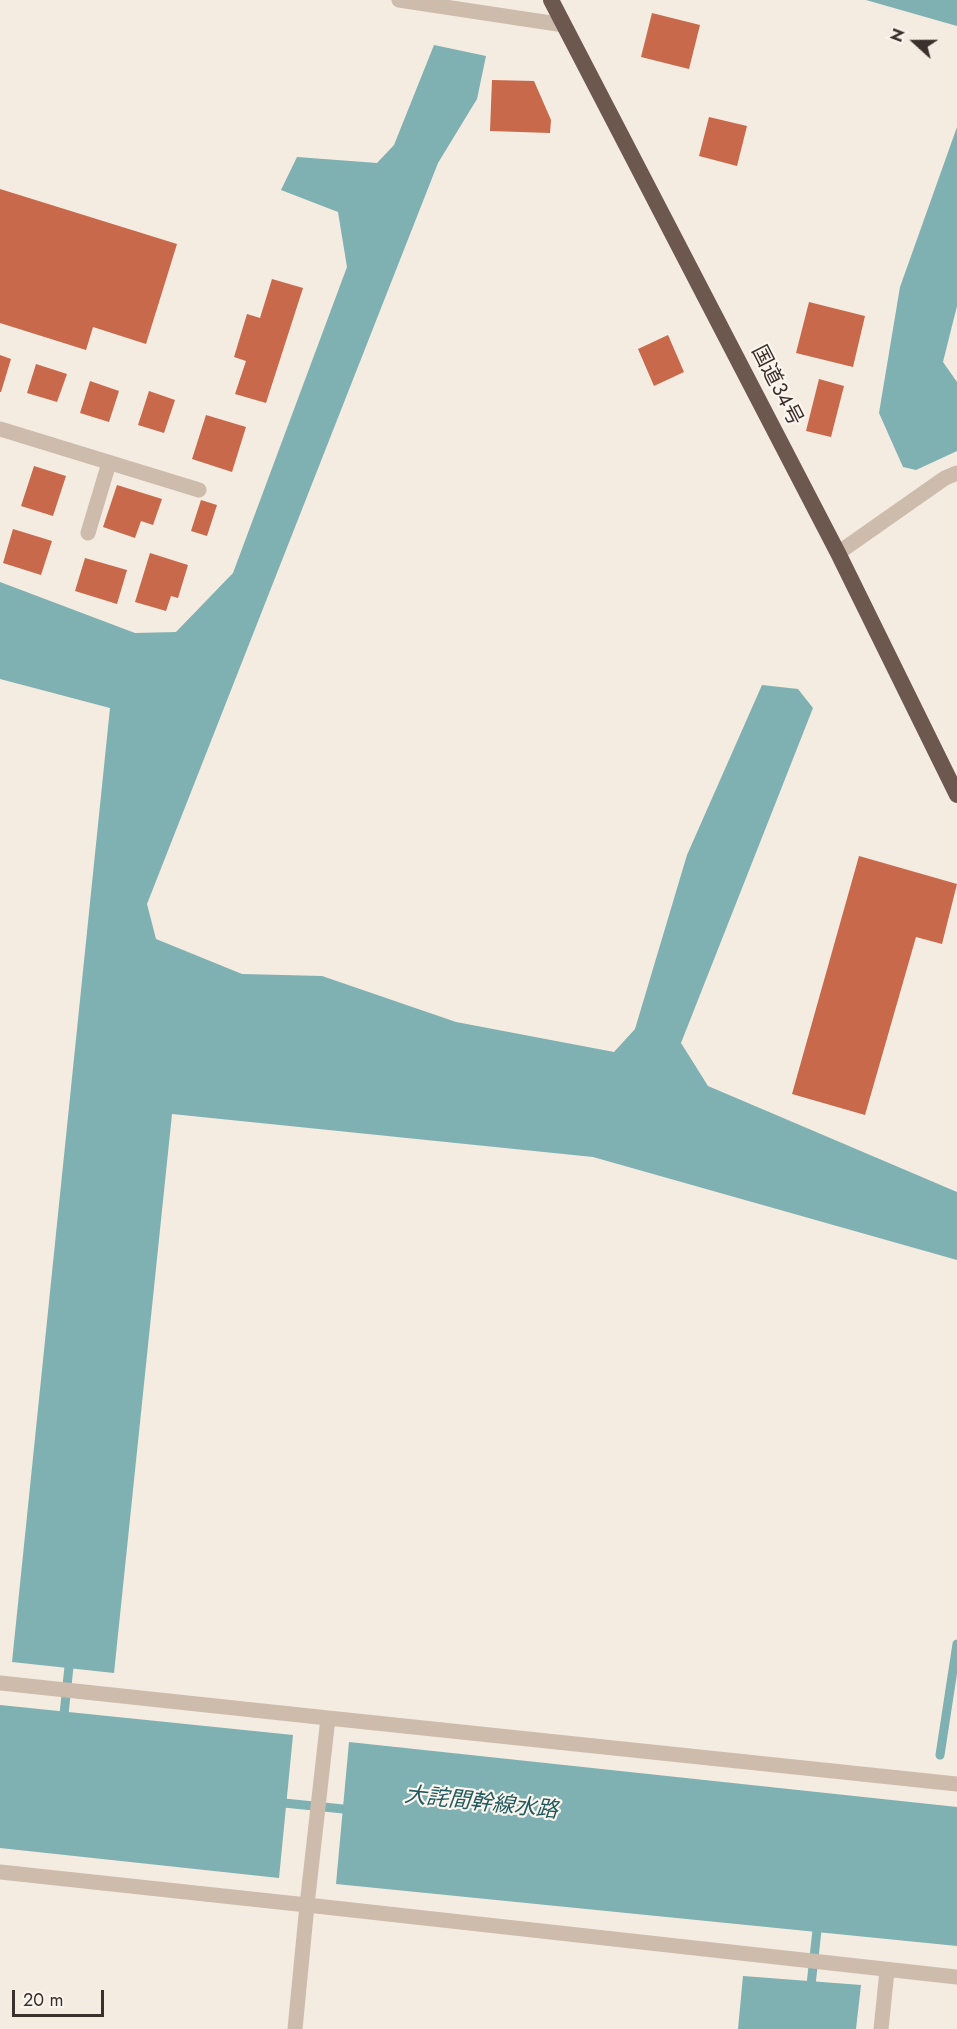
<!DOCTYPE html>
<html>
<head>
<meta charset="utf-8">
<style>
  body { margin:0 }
  #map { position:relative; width:957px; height:2029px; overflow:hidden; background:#f4ebe1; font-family:Jost,sans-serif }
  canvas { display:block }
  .north { position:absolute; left:885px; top:12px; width:60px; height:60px; -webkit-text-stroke:4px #fbf5ee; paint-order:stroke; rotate:291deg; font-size:16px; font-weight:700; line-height:24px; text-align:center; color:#3b302b }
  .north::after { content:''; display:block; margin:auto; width:21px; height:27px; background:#3b302b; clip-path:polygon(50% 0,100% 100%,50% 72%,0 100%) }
  .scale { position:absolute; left:12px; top:1990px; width:92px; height:27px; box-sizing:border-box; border:3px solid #3b302b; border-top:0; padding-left:8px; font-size:18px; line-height:21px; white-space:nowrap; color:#3b302b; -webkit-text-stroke:4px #fbf5ee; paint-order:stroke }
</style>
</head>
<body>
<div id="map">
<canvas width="957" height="2029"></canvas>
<div class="north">N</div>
<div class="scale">20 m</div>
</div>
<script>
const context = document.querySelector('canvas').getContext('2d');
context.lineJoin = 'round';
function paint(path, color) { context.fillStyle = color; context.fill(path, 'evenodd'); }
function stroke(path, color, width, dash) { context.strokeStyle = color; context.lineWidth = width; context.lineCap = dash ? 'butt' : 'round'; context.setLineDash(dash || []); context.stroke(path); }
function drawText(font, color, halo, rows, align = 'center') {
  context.font = font + ' Jost,"Noto Sans JP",sans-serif'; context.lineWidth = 4.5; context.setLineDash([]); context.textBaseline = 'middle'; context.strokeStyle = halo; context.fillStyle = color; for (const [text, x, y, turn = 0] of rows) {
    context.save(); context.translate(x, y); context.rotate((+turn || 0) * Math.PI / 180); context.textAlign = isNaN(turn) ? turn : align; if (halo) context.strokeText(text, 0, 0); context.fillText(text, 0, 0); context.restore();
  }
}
paint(new Path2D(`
  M 866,0 L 957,0 L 957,26 Z
  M 434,45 L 486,56 L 477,99 L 438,163 L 147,904 L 156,939 L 242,974 L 322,976 L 456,1022 L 614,1052 L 635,1029 L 687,855 L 762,685 L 798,689 L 813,708 L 681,1043 L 708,1086 L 957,1192 L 957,1260 L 593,1157 L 172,1114 L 114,1673 L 12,1662 L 110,708 L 0,679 L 0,582 L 135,633 L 176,632 L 233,573 L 347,267 L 338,212 L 281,190 L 297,157 L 377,163 L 394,145 Z
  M 957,127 L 957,306 L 943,362 L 957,382 L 957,451 L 916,470 L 903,467 L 879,413 L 900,287 Z
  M 0,1705 L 293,1735 L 279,1878 L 0,1848 Z
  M 349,1742 L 957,1807 L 957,1946 L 336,1884 Z
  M 743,1976 L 861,1985 L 856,2029 L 738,2029 Z`), '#7fb0b2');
stroke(new Path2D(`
  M 63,1724 L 70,1657
  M 940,1755 L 957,1644
  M 274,1802 L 353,1810
  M 810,1994 L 818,1921`), '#7fb0b2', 9);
paint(new Path2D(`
  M 652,13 L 700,25 L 689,69 L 641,57 Z
  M 492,80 L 534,81 L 551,120 L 550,133 L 490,131 Z
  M 709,117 L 747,126 L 737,166 L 699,156 Z
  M 0,189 L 177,244 L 146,344 L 93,327 L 86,350 L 0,323 Z
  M 272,279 L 303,288 L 266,403 L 235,394 L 246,361 L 234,357 L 247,314 L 260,318 Z
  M 809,302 L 865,316 L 853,367 L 796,353 Z
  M 668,335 L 684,372 L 654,386 L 638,349 Z
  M 0,355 L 11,359 L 1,392 L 0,392 Z
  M 36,364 L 67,374 L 57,402 L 27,393 Z
  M 819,379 L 844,386 L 831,437 L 806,431 Z
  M 90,381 L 119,391 L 109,422 L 80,413 Z
  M 149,391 L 175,400 L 164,433 L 138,425 Z
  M 206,415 L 246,427 L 232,472 L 192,459 Z
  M 34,466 L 66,476 L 53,516 L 21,506 Z
  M 117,485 L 162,499 L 153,525 L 141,521 L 135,538 L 103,527 Z
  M 201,500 L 217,505 L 207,536 L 191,531 Z
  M 13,529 L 52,541 L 41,575 L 3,563 Z
  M 150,553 L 188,565 L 178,598 L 171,596 L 166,611 L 135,602 Z
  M 85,558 L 127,570 L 117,604 L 75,591 Z
  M 859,856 L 957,884 L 942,944 L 916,937 L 865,1115 L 792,1094 Z`), '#c8694b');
stroke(new Path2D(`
  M 0,429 L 199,490
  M 88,533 L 109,463
  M 838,553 L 945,478 L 957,473
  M 0,1683 L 328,1718
  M 0,1872 L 307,1905 L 328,1718 L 957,1784
  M 295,2029 L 307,1905 L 957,1977
  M 881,2029 L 887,1971`), '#cdbbac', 15);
stroke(new Path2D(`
  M 399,0 L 564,25`), '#cdbbac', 15);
stroke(new Path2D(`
  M 551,0 L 838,553 L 957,795`), '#6c584f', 16);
drawText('21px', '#3b302b', '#fbf5ee', [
  ["国道34号",776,386,63]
]);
drawText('italic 22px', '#1f5a5e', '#fbf5ee', [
  ["大詫間幹線水路",481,1804,6]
]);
</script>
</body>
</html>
